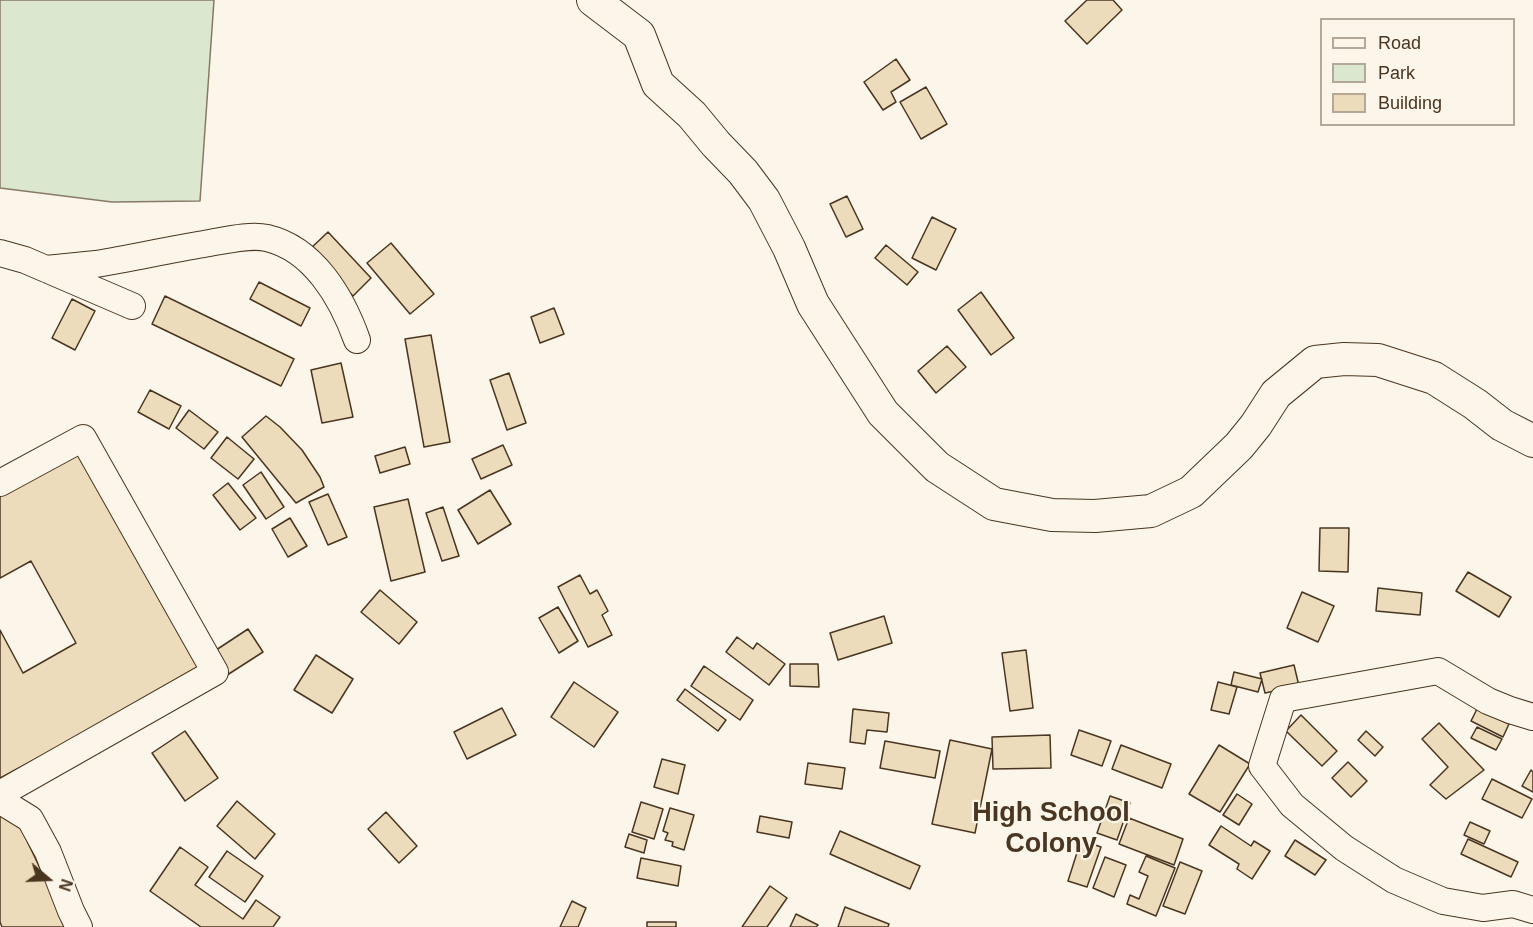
<!DOCTYPE html>
<html>
<head>
<meta charset="utf-8">
<style>
  body { margin:0 }
  #map { position:relative; width:1533px; height:927px; overflow:hidden; background:#fbf6e9; font-family:Helvetica,sans-serif }
  canvas { display:block }
  .legend { position:absolute; left:1320px; top:18px; width:195px; height:108px; box-sizing:border-box; background:#fbf6e9; border:2px solid #b4a999; margin:0; padding:8px 10px; list-style:none; font-size:18px; color:#4a3520 }
  .legend li { display:flex; align-items:center; gap:12px; height:30px }
  .legend b { width:30px; border:2px solid #b4a999 }
  .north { position:absolute; left:18px; top:849px; width:60px; height:60px; -webkit-text-stroke:4px #fbf6e9; paint-order:stroke; rotate:109deg; font-size:16px; font-weight:700; line-height:24px; text-align:center; color:#4a3520 }
  .north::after { content:''; display:block; margin:auto; width:21px; height:27px; background:#4a3520; clip-path:polygon(50% 0,100% 100%,50% 72%,0 100%) }
</style>
</head>
<body>
<div id="map">
<canvas width="1533" height="927"></canvas>
<ul class="legend">
<li><b style="height:8px;background:#fbf6e9"></b>Road</li>
<li><b style="height:16px;background:#dce7d0"></b>Park</li>
<li><b style="height:16px;background:#ecdcbc"></b>Building</li>
</ul>
<div class="north">N</div>
</div>
<script>
const context = document.querySelector('canvas').getContext('2d');
context.lineJoin = 'round';
function paint(path, color) { context.fillStyle = color; context.fill(path, 'evenodd'); }
function stroke(path, color, width, dash) { context.strokeStyle = color; context.lineWidth = width; context.lineCap = dash ? 'butt' : 'round'; context.setLineDash(dash || []); context.stroke(path); }
function drawText(font, color, halo, rows, align = 'center') {
  context.font = font + ' Helvetica,sans-serif'; context.lineWidth = 4.5; context.setLineDash([]); context.textBaseline = 'middle'; context.strokeStyle = halo; context.fillStyle = color; for (const [text, x, y, turn = 0] of rows) {
    context.save(); context.translate(x, y); context.rotate((+turn || 0) * Math.PI / 180); context.textAlign = isNaN(turn) ? turn : align; if (halo) context.strokeText(text, 0, 0); context.fillText(text, 0, 0); context.restore();
  }
}
const green = new Path2D(`
  M 0,0 L 214,0 L 200,201 L 112,202 L 0,188 Z`);
paint(green, '#dce7d0');
stroke(green, '#887966', 1.5);
const building = new Path2D(`
  M 1087,0 L 1113,0 L 1122,10 L 1087,44 L 1065,21 Z
  M 896,59 L 910,80 L 891,92 L 896,102 L 883,110 L 864,82 Z
  M 926,87 L 947,124 L 921,139 L 900,102 Z
  M 847,196 L 863,229 L 846,237 L 830,204 Z
  M 932,217 L 956,229 L 936,270 L 912,258 Z
  M 328,232 L 371,278 L 353,296 L 309,250 Z
  M 391,243 L 434,294 L 410,314 L 367,263 Z
  M 886,245 L 918,272 L 907,285 L 875,258 Z
  M 259,282 L 310,308 L 301,326 L 250,299 Z
  M 981,292 L 1014,338 L 991,355 L 958,310 Z
  M 165,296 L 294,359 L 281,386 L 152,324 Z
  M 72,299 L 95,311 L 75,350 L 52,338 Z
  M 554,308 L 564,334 L 540,343 L 531,317 Z
  M 431,335 L 450,442 L 424,447 L 405,339 Z
  M 947,346 L 966,367 L 936,393 L 918,371 Z
  M 341,363 L 353,417 L 322,423 L 311,370 Z
  M 509,373 L 526,423 L 507,430 L 490,380 Z
  M 150,390 L 181,406 L 169,429 L 138,412 Z
  M 189,410 L 218,432 L 204,449 L 176,428 Z
  M 266,416 L 280,427 L 302,450 L 320,477 L 324,487 L 296,503 L 242,437 Z
  M 227,437 L 254,459 L 238,479 L 211,458 Z
  M 503,445 L 512,465 L 481,479 L 472,459 Z
  M 405,447 L 410,464 L 380,473 L 375,456 Z
  M 77,451 L 200,670 L 0,778 L 0,630 L 23,673 L 76,643 L 31,561 L 0,578 L 0,495 Z
  M 261,472 L 284,507 L 266,519 L 243,485 Z
  M 228,483 L 256,518 L 240,530 L 213,495 Z
  M 490,490 L 511,524 L 478,544 L 458,510 Z
  M 328,494 L 347,537 L 328,545 L 309,502 Z
  M 408,499 L 425,572 L 391,581 L 374,507 Z
  M 443,507 L 459,556 L 442,561 L 426,513 Z
  M 290,518 L 307,546 L 288,557 L 272,529 Z
  M 1320,528 L 1349,528 L 1348,572 L 1319,571 Z
  M 1468,572 L 1511,597 L 1499,617 L 1456,591 Z
  M 580,575 L 590,594 L 597,590 L 608,611 L 602,615 L 612,635 L 588,647 L 558,587 Z
  M 1378,588 L 1422,593 L 1420,615 L 1376,611 Z
  M 380,590 L 417,622 L 399,644 L 361,612 Z
  M 1302,592 L 1334,606 L 1318,642 L 1287,628 Z
  M 558,607 L 578,641 L 559,653 L 539,618 Z
  M 884,616 L 892,643 L 838,660 L 830,633 Z
  M 248,629 L 263,652 L 221,679 L 207,656 Z
  M 737,637 L 753,649 L 757,643 L 785,664 L 769,685 L 726,652 Z
  M 1026,650 L 1033,708 L 1010,711 L 1002,653 Z
  M 316,655 L 353,679 L 332,713 L 294,690 Z
  M 790,664 L 818,664 L 819,687 L 790,686 Z
  M 1294,665 L 1299,686 L 1265,693 L 1260,673 Z
  M 704,666 L 753,700 L 740,720 L 691,686 Z
  M 1234,672 L 1262,679 L 1258,692 L 1231,685 Z
  M 574,682 L 618,712 L 594,747 L 551,717 Z
  M 1218,682 L 1237,687 L 1229,714 L 1211,710 Z
  M 685,689 L 726,720 L 718,731 L 677,700 Z
  M 502,708 L 516,735 L 467,759 L 454,732 Z
  M 853,709 L 889,713 L 887,732 L 867,730 L 865,744 L 850,742 Z
  M 1477,709 L 1509,724 L 1503,737 L 1471,721 Z
  M 1301,715 L 1337,751 L 1322,766 L 1286,731 Z
  M 1439,723 L 1484,770 L 1446,799 L 1430,785 L 1448,767 L 1422,739 Z
  M 1477,727 L 1502,739 L 1496,750 L 1471,738 Z
  M 1079,730 L 1111,741 L 1102,766 L 1071,755 Z
  M 185,731 L 218,778 L 185,801 L 152,753 Z
  M 1366,731 L 1383,747 L 1375,756 L 1358,740 Z
  M 1050,735 L 1051,768 L 993,769 L 992,737 Z
  M 950,740 L 992,749 L 975,833 L 932,824 Z
  M 885,741 L 940,751 L 935,778 L 880,768 Z
  M 1121,745 L 1171,764 L 1162,788 L 1112,769 Z
  M 1219,745 L 1250,764 L 1220,812 L 1189,794 Z
  M 662,759 L 685,765 L 678,794 L 654,787 Z
  M 1348,762 L 1367,781 L 1351,797 L 1332,778 Z
  M 808,763 L 845,768 L 842,789 L 805,784 Z
  M 1531,770 L 1533,772 L 1533,792 L 1522,786 Z
  M 1492,779 L 1532,799 L 1522,818 L 1482,799 Z
  M 1237,794 L 1252,804 L 1239,825 L 1223,815 Z
  M 1110,796 L 1130,803 L 1117,840 L 1097,833 Z
  M 237,801 L 275,834 L 255,859 L 217,826 Z
  M 641,802 L 663,809 L 654,839 L 632,832 Z
  M 10,805 L 68,927 L 2,927 L 0,922 L 0,810 Z
  M 670,808 L 694,815 L 684,850 L 672,846 L 673,842 L 665,840 L 668,833 L 663,831 Z
  M 386,812 L 417,846 L 399,863 L 368,829 Z
  M 760,816 L 792,822 L 789,838 L 757,832 Z
  M 1129,818 L 1183,839 L 1174,865 L 1119,844 Z
  M 1470,822 L 1490,831 L 1484,844 L 1464,835 Z
  M 1221,826 L 1251,846 L 1254,841 L 1270,851 L 1252,879 L 1237,869 L 1239,864 L 1209,845 Z
  M 840,831 L 920,866 L 910,889 L 830,854 Z
  M 629,834 L 647,840 L 644,853 L 625,847 Z
  M 1468,839 L 1518,862 L 1511,877 L 1461,854 Z
  M 1081,840 L 1101,847 L 1087,887 L 1068,881 Z
  M 1295,840 L 1326,860 L 1315,875 L 1285,856 Z
  M 180,847 L 208,867 L 195,885 L 243,919 L 256,900 L 280,917 L 273,927 L 201,927 L 150,891 Z
  M 227,851 L 263,876 L 245,902 L 209,877 Z
  M 1146,856 L 1175,868 L 1156,916 L 1127,904 L 1130,895 L 1139,899 L 1148,876 L 1139,872 Z
  M 1105,857 L 1126,865 L 1114,897 L 1093,888 Z
  M 641,858 L 681,866 L 678,886 L 637,878 Z
  M 1180,862 L 1202,871 L 1185,914 L 1163,906 Z
  M 770,886 L 787,898 L 767,927 L 742,927 Z
  M 572,901 L 586,908 L 578,927 L 560,927 Z
  M 845,907 L 889,924 L 888,927 L 838,927 Z
  M 796,914 L 818,925 L 816,927 L 790,927 Z
  M 647,922 L 676,922 L 676,927 L 647,927 Z`);
paint(building, '#ecdcbc');
stroke(building, '#4a3520', 1.5);
const minor = new Path2D(`
  M 0,253 L 25,260 L 132,306
  M 46,269 C 63,267 79,266 96,264 C 132,258 168,250 204,244 C 223,241 249,234 267,238 C 314,249 342,298 357,340
  M 0,483 L 83,438 L 215,672 L 0,794
  M 1533,717 L 1510,710 L 1488,701 L 1438,671 L 1283,699 L 1262,766 L 1292,805 L 1344,848 L 1394,880 L 1443,901 L 1483,908 L 1513,904 L 1533,910
  M 0,802 L 4,803 L 30,819 L 48,852 L 71,911 L 79,927`);
const tertiary = new Path2D(`
  M 593,0 L 639,35 L 658,84 L 692,115 L 716,144 L 743,172 L 764,200 L 789,248 L 813,304 L 883,413 L 937,467 L 994,504 L 1052,515 L 1095,516 L 1151,511 L 1191,492 L 1239,446 L 1256,425 L 1276,394 L 1315,362 L 1344,359 L 1378,360 L 1434,378 L 1475,404 L 1502,425 L 1533,441`);
stroke(minor, '#4a3520', 28);
stroke(tertiary, '#4a3520', 34);
stroke(minor, '#fbf6e9', 26);
stroke(tertiary, '#fbf6e9', 32);
drawText('bold 27px', '#4a3520', '#fbf6e9', [
  ["High School",1051,814],
  ["Colony",1051,845]
]);
</script>
</body>
</html>
